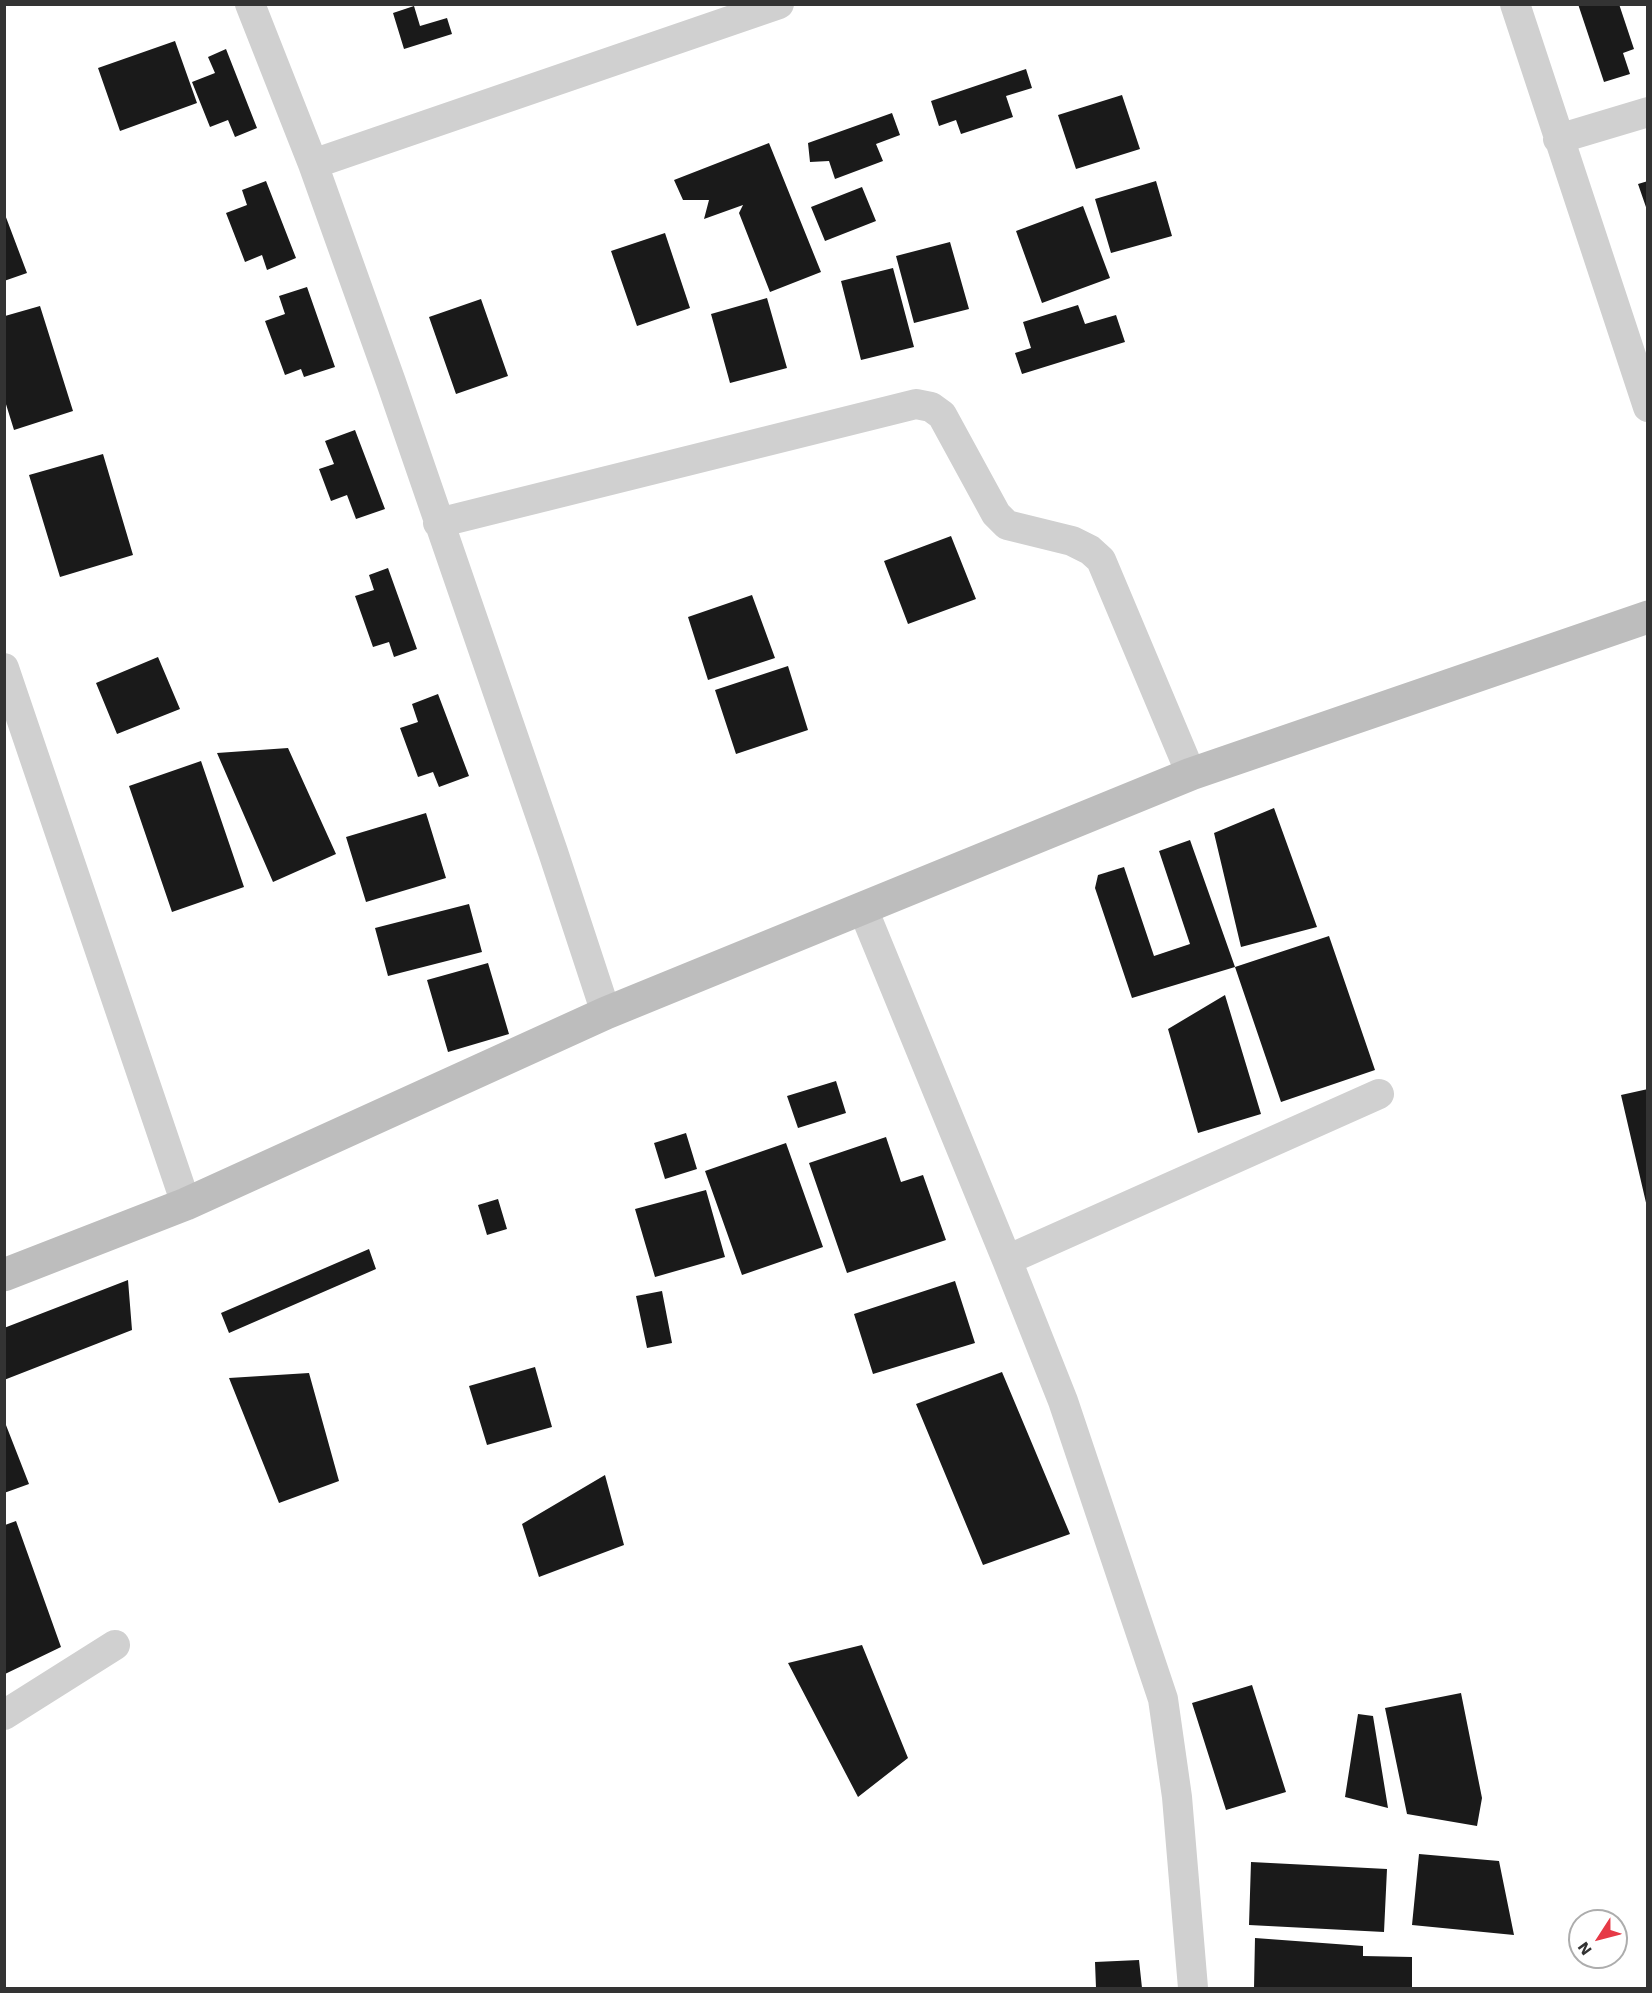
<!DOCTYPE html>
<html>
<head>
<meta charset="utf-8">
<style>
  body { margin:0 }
  #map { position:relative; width:1652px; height:1993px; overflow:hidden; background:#fff; font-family:"Work Sans",sans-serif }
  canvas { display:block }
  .frame { position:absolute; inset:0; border:6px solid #333; pointer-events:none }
  .north { position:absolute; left:1568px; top:1909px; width:60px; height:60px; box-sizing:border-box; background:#fff; border:2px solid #adadad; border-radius:50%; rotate:234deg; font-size:16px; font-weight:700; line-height:24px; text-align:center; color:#333 }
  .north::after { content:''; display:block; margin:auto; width:21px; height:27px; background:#e63946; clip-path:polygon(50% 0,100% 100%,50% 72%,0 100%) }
</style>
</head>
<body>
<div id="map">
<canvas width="1652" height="1993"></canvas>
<div class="frame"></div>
<div class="north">N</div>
</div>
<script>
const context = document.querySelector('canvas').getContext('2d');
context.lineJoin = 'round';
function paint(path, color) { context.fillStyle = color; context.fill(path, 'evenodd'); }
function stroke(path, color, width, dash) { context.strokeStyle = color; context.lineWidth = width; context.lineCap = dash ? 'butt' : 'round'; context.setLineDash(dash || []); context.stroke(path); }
paint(new Path2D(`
  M 1578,4 L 1619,4 L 1634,49 L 1623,53 L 1630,74 L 1604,82 Z
  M 414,6 L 420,26 L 447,18 L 452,34 L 404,49 L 393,13 Z
  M 175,41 L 197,103 L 120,131 L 98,68 Z
  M 226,49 L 257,128 L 235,137 L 228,120 L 210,127 L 192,82 L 215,73 L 208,57 Z
  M 1026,69 L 1032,88 L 1006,96 L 1013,117 L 961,134 L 956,120 L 939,126 L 931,101 Z
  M 1122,95 L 1140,149 L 1076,169 L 1058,115 Z
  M 892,113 L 900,135 L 876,144 L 883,161 L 835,179 L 829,161 L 810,162 L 808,143 Z
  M 769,143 L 821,272 L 770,292 L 739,213 L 743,205 L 704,219 L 709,200 L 683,200 L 674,180 Z
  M 266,181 L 296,258 L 267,270 L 262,255 L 245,262 L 226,213 L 247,205 L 242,190 Z
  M 1156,181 L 1172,236 L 1111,253 L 1095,199 Z
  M 1648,181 L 1648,210 L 1647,210 L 1638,184 Z
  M 862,187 L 876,221 L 825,241 L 811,207 Z
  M 1083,206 L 1110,278 L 1042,303 L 1016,231 Z
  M 4,212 L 27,273 L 4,281 Z
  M 665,233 L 690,308 L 637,326 L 611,251 Z
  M 950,242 L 969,309 L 914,323 L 896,256 Z
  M 893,268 L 914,347 L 861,360 L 841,281 Z
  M 307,287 L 335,367 L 304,377 L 301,369 L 285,375 L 265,321 L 285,314 L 279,296 Z
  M 767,298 L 787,368 L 730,383 L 711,314 Z
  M 481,299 L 508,376 L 456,394 L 429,317 Z
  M 1078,305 L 1085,324 L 1116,315 L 1125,342 L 1022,374 L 1015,353 L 1031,348 L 1023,322 Z
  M 40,306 L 73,411 L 14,430 L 5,401 L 5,316 Z
  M 355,430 L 385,509 L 356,519 L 347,495 L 331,501 L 319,469 L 334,464 L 325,441 Z
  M 103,454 L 133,555 L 60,577 L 29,475 Z
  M 951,536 L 976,599 L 908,624 L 884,561 Z
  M 388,568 L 417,649 L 394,657 L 389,642 L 373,647 L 355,596 L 374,590 L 369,575 Z
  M 752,595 L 775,658 L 708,680 L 688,617 Z
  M 158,657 L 180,709 L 117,734 L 96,683 Z
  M 788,666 L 808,730 L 736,754 L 715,690 Z
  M 438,694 L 469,776 L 439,787 L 433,772 L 418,777 L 400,728 L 418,722 L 412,704 Z
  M 288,748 L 336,854 L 273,882 L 217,753 Z
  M 201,761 L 244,887 L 172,912 L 129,786 Z
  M 1274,808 L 1317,927 L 1241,947 L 1214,833 Z
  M 426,813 L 446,878 L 366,902 L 346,837 Z
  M 1190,840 L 1235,967 L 1329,936 L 1375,1070 L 1281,1102 L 1235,967 L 1132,998 L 1095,888 L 1098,875 L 1124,867 L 1154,956 L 1190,944 L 1159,851 Z
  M 469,904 L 482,952 L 388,976 L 375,928 Z
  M 488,963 L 509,1034 L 448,1052 L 427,980 Z
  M 1225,995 L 1261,1114 L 1198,1133 L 1168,1029 Z
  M 836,1081 L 846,1113 L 798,1128 L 787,1096 Z
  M 1648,1089 L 1648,1207 L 1647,1207 L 1621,1095 Z
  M 686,1133 L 697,1169 L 665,1179 L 654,1143 Z
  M 886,1137 L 901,1182 L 923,1175 L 946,1240 L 847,1273 L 809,1163 Z
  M 786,1143 L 823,1247 L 742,1275 L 705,1171 Z
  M 706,1190 L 725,1257 L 655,1277 L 635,1209 Z
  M 498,1199 L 507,1229 L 487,1235 L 478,1205 Z
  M 369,1249 L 376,1269 L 229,1333 L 221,1313 Z
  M 128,1280 L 132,1330 L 4,1380 L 4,1328 Z
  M 955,1281 L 975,1343 L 873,1374 L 854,1314 Z
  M 662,1291 L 672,1343 L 647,1348 L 636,1296 Z
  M 535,1367 L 552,1427 L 487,1445 L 469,1386 Z
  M 1002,1372 L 1070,1534 L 983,1565 L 916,1404 Z
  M 309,1373 L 339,1481 L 279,1503 L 229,1378 Z
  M 4,1420 L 29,1484 L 4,1493 Z
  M 605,1475 L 624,1545 L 539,1577 L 522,1524 Z
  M 16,1521 L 61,1647 L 5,1674 L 5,1525 Z
  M 862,1645 L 908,1758 L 858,1797 L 788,1663 Z
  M 1252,1685 L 1286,1792 L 1226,1810 L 1192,1703 Z
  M 1461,1693 L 1482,1798 L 1477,1826 L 1407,1814 L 1385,1708 Z
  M 1358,1714 L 1373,1716 L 1388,1808 L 1345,1797 Z
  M 1419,1854 L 1499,1861 L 1514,1935 L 1412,1925 Z
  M 1251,1862 L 1387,1869 L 1384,1932 L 1249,1925 Z
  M 1255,1938 L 1363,1946 L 1363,1956 L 1412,1957 L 1412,1988 L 1254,1988 Z
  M 1139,1960 L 1142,1988 L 1096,1988 L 1095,1962 Z`), '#1a1a1a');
stroke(new Path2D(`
  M 250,4 L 313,164 L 391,382 L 553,852 L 606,1013
  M 1515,4 L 1648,407
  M 1558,139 L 1648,112
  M 313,164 L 779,4
  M 438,523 L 916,404 L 931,407 L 942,415 L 996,514 L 1007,525 L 1072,541 L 1090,550 L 1101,560 L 1191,774
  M 4,668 L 186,1204
  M 863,909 L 1007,1260 L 1063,1401 L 1163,1699 L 1177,1797 L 1193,1988
  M 1007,1260 L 1379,1094
  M 4,1715 L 115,1645`), '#d0d0d0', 30);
stroke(new Path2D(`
  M 4,1275 L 186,1204 L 606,1013 L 1191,774 L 1648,617`), '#bdbdbd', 33);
</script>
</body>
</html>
